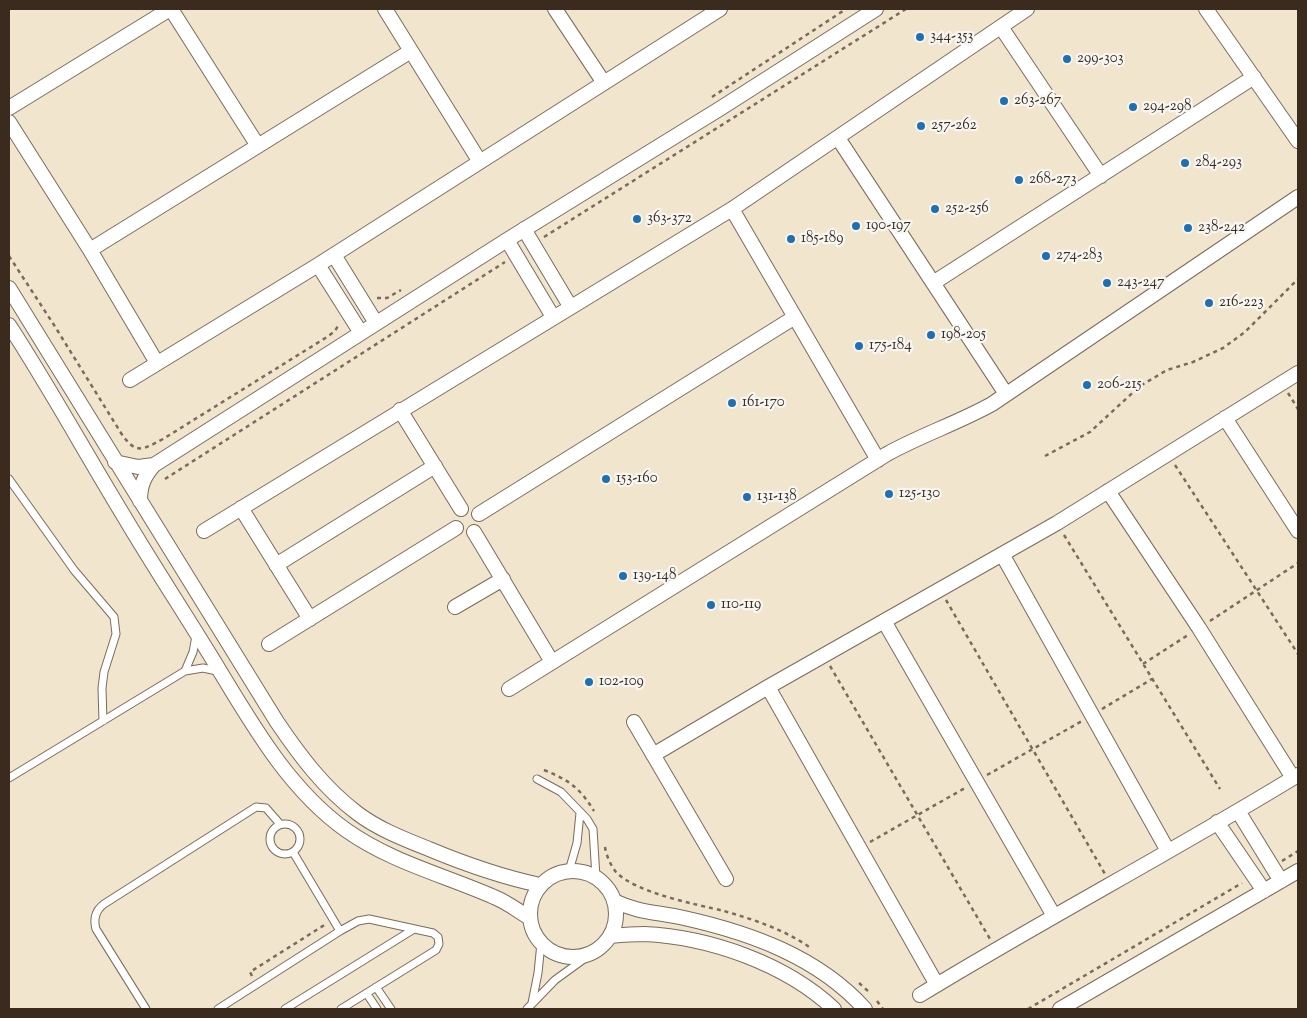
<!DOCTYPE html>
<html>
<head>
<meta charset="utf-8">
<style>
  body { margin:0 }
  #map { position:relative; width:1307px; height:1018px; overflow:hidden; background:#f2e5ce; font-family:"Sorts Mill Goudy",serif }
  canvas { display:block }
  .frame { position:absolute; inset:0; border:10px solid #3b2a1e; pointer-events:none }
</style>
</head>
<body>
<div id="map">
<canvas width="1307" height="1018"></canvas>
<div class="frame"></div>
</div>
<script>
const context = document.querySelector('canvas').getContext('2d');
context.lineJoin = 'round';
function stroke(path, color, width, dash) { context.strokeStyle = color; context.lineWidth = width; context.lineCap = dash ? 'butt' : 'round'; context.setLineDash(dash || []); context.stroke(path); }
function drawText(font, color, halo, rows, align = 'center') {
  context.font = font + ' "Sorts Mill Goudy",serif'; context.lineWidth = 4.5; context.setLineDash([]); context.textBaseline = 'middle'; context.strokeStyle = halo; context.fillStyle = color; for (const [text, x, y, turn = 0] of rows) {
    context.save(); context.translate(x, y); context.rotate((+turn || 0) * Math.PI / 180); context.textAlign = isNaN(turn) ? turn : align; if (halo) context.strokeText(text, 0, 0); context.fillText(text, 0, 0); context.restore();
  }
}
const lane = new Path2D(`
  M 9,479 L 74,570 L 114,617 L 116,634 L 104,672 L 102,688 L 103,721
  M 185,671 L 193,652 L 196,636
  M 9,778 L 185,671 L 203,668 L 217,671
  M 537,779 L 561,792 L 587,819 L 593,829 L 596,877
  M270 839a15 15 0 1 1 30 0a15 15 0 1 1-30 0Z
  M 293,852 L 340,931
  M 569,871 L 577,843 L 580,813
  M 376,987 L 391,1009
  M 367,994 L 377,1009
  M 532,1003 L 538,973 L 541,943
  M 146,1009 L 96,929 C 93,918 96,910 104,904 L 256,807 L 266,808 L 280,824
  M 218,1009 L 340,931 L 358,921 L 369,919 L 433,933 L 438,937 L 439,944 L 436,950 L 341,1009
  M 285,1009 L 414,929
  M 527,1009 L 555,980 L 595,951`);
const street = new Path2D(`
  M 171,9 L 258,146
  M 385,9 L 480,162
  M 555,9 L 604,83
  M 1206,9 L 1298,141
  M 1001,27 L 1101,176
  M 9,108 L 170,9
  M 9,122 L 90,250 L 157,363
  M 838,138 L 1006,394
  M 732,209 L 878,460
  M 524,229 L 570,306
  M 507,240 L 553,317
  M 90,250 L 411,51
  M 334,255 L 376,323
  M 318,265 L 361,333
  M 933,283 L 1254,77
  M 9,288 L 277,722 C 300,756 324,788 357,813 C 378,829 404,839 429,849 C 465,864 502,877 540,885
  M 9,325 C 50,388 86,454 125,518 C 151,562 180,606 207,650 C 246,713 284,786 346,830 C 391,862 444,875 494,897 C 507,902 518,911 530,918
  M 130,380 L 318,265 L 720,9
  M 400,410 L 461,509
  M 1225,418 L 1298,531
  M 115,462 L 138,467 L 154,465
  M 1108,491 L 1199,628 L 1293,778 L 1298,775
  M 140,501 C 140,486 144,476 154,465 L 507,240 L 721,108 L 876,9
  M 241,508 L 310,619
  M 479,514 L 795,317
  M 204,531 L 732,209 L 1027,9
  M 474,532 L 552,662
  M 1002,554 L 1168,851
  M 276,565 L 435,466
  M 455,607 L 503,579
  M 884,621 L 1054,916
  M 269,644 L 456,528
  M 768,687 L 937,985
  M 509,689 L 887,454 C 921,435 958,423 992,404 L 1298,197
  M 634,722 L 726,879
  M 653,755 L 768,687 L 1057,523 L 1298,373
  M 1238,811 L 1281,881
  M 1217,822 L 1264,891
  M530 914a43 43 0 1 1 86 0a43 43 0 1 1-86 0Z
  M 614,901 C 639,913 658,912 684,918 C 751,933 818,957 865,1009
  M 610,936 C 621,935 633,934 644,934 C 710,937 786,964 834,1009
  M 920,995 C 1043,920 1170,853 1293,778
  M 1060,1009 L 1298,871`);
stroke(lane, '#7b6b5c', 9);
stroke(street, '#7b6b5c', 16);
stroke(new Path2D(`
  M 712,97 L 846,9
  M 544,237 L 906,9
  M 9,256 L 54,325 L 121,433 C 136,455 142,450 163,439 L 327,337 L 335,331 L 339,324
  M 377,298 L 387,298 L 401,290
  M 1288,393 L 1298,409
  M 1045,456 L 1090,432 L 1140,386 L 1167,370 L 1193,362 L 1223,348 L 1245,332 L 1298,279
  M 1175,465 L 1298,654
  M 165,479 L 505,262
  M 1064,535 L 1220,789
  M 946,600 L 1105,874
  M 1210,621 L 1298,563
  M 1143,664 L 1188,635
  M 830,666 L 990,939
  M 1102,709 L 1152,679
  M 544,770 C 569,780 580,788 594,811
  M 987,775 L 1082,721
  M 870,842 L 965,788
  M 605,847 C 606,855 611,866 616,872 C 636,893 695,904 724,911 C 755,920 786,930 812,949
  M 1282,861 L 1298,851
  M 252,976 L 250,972 L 326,924
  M 859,983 L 868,991
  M 877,1001 L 883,1009
  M 1028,1009 L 1242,883`), '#7b6b5c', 2.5, [4, 4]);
stroke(lane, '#fff', 7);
stroke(street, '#fff', 14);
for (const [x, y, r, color] of [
  [920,37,5,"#1f6fb2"],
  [1067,59,5,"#1f6fb2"],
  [1004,101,5,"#1f6fb2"],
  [1133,107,5,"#1f6fb2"],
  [921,126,5,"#1f6fb2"],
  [1185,163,5,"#1f6fb2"],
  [1019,180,5,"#1f6fb2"],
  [935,209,5,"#1f6fb2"],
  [637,219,5,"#1f6fb2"],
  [856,226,5,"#1f6fb2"],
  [1188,228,5,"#1f6fb2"],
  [791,239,5,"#1f6fb2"],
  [1046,256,5,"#1f6fb2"],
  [1107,283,5,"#1f6fb2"],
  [1209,303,5,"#1f6fb2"],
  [931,335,5,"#1f6fb2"],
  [859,346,5,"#1f6fb2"],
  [1087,385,5,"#1f6fb2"],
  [732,403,5,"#1f6fb2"],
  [606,479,5,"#1f6fb2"],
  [889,494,5,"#1f6fb2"],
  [747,497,5,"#1f6fb2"],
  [623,576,5,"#1f6fb2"],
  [711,605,5,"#1f6fb2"],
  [589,682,5,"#1f6fb2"]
]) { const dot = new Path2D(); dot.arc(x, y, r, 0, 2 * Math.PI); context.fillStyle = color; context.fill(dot); stroke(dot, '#f6f6f2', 2); }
drawText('15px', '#3b2a1e', '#f6f6f2', [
  ["344-353",930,37],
  ["299-303",1077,59],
  ["263-267",1014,101],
  ["294-298",1143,107],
  ["257-262",931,126],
  ["284-293",1195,163],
  ["268-273",1029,180],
  ["252-256",945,209],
  ["363-372",647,219],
  ["190-197",866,226],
  ["238-242",1198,228],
  ["185-189",801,239],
  ["274-283",1056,256],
  ["243-247",1117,283],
  ["216-223",1219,303],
  ["198-205",941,335],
  ["175-184",869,346],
  ["206-215",1097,385],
  ["161-170",742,403],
  ["153-160",616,479],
  ["125-130",899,494],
  ["131-138",757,497],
  ["139-148",633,576],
  ["110-119",721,605],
  ["102-109",599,682]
], 'left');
</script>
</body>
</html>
